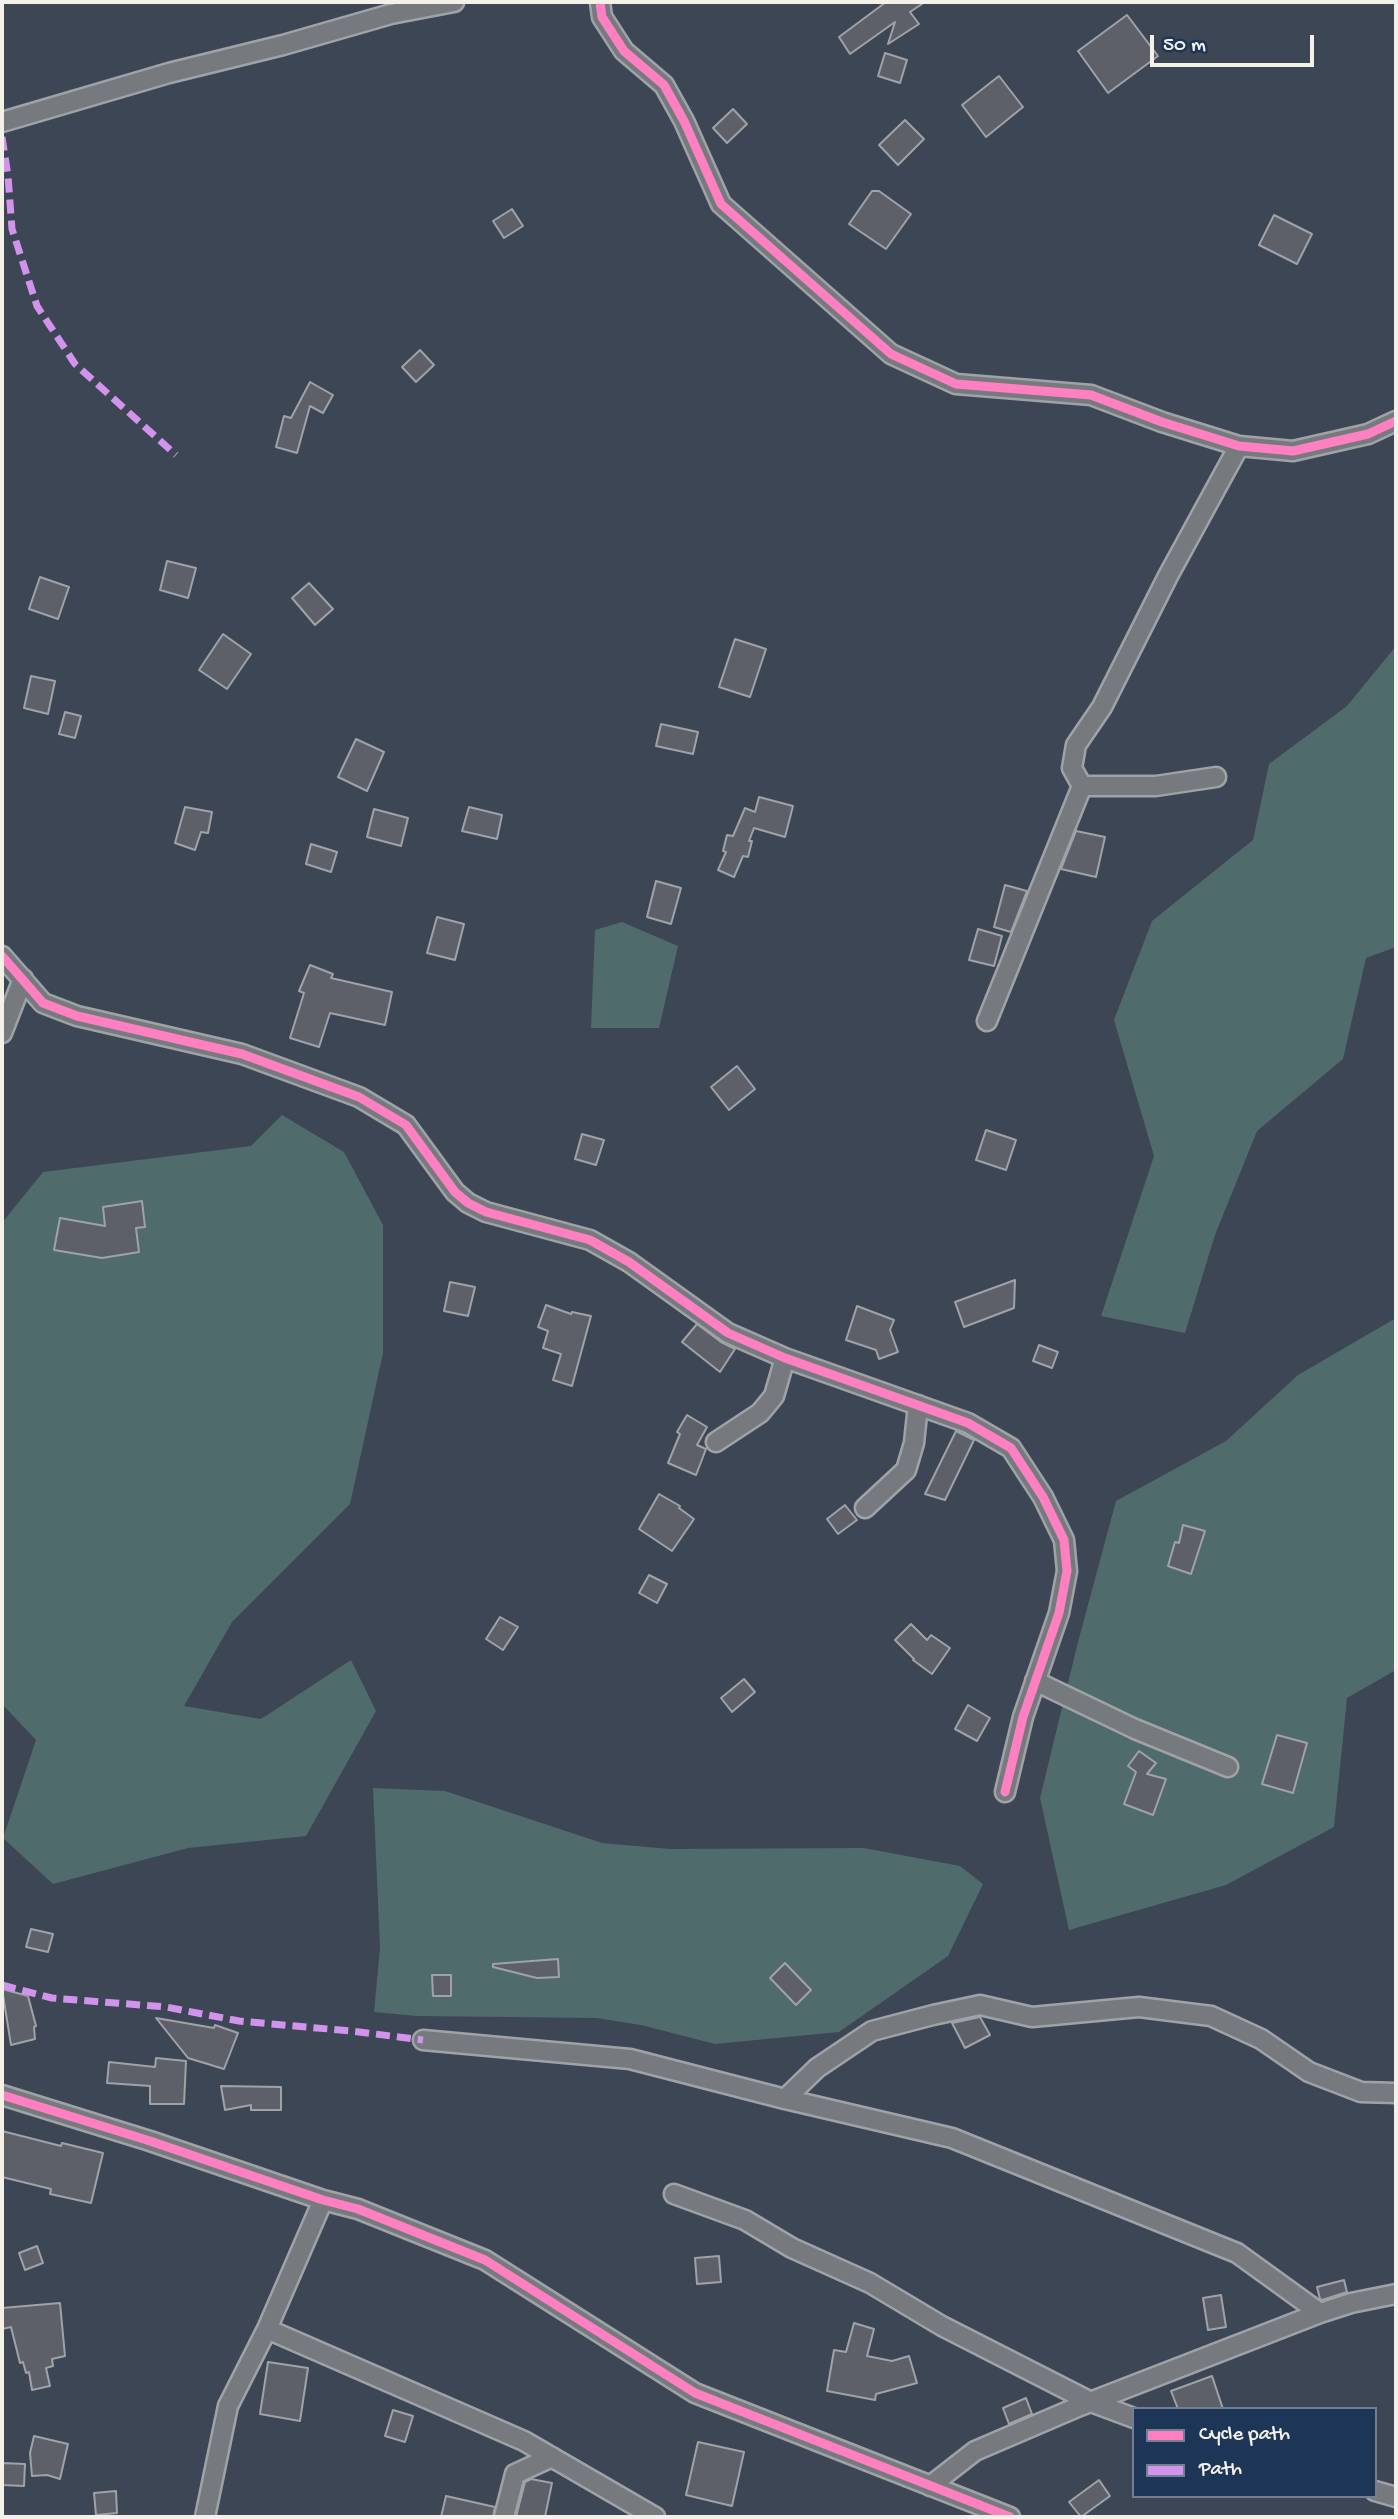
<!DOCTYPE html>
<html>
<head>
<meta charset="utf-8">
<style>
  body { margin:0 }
  #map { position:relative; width:1398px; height:2519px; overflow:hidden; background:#3d4655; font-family:"Gochi Hand",sans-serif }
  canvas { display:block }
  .frame { position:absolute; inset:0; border:4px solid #f4f1e8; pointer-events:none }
  .legend { position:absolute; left:1132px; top:2407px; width:245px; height:91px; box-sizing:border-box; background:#1d3557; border:2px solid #738091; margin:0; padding:9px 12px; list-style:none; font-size:21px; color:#f4f1e8 }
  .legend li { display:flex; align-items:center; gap:14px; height:35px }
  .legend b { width:35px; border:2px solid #738091 }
  .scale { position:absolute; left:1150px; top:35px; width:164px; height:32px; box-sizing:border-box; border:4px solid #f4f1e8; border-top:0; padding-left:9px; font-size:21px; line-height:24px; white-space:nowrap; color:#f4f1e8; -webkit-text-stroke:5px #1d3557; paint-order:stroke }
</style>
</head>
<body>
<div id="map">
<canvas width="1398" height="2519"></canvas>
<div class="frame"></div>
<ul class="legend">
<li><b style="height:9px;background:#ff80c0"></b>Cycle path</li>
<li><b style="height:9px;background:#d193ec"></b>Path</li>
</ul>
<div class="scale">50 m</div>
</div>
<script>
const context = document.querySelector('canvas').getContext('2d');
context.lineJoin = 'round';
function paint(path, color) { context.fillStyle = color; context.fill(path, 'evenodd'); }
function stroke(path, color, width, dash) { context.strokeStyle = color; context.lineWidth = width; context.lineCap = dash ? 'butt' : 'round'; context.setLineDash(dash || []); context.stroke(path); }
paint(new Path2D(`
  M 1396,646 L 1396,947 L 1366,958 L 1343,1059 L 1257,1131 L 1215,1235 L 1185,1333 L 1101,1316 L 1154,1156 L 1114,1020 L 1152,921 L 1253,840 L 1269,764 L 1347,706 Z
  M 622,922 L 678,946 L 659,1028 L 591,1028 L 595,930 Z
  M 282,1115 L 344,1152 L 383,1225 L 383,1353 L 350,1504 L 232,1622 L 184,1706 L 261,1719 L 351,1660 L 376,1711 L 306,1836 L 188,1848 L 53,1884 L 3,1838 L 36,1740 L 2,1704 L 2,1223 L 43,1172 L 251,1146 Z
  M 1396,1318 L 1396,1670 L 1347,1698 L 1334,1827 L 1226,1885 L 1069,1930 L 1040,1798 L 1078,1642 L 1116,1501 L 1226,1441 L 1298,1375 Z
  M 373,1788 L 445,1791 L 602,1843 L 670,1849 L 864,1848 L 960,1866 L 983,1884 L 948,1956 L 839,2032 L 715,2044 L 641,2025 L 596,2018 L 417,2016 L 374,2012 L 380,1948 Z`), '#506b6b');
const building = new Path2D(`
  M 886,2 L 925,2 L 910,12 L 919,24 L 888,44 L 895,22 L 850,54 L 839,37 Z
  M 1127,15 L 1158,56 L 1108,93 L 1078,51 Z
  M 885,53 L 907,60 L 900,83 L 878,76 Z
  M 999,76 L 1023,107 L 986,137 L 962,105 Z
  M 733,109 L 747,124 L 727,143 L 713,128 Z
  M 905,120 L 924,139 L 898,165 L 879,145 Z
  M 872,191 L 879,191 L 911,214 L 886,249 L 849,224 Z
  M 512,209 L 523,226 L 504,238 L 493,221 Z
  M 1274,215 L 1312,234 L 1297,264 L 1259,245 Z
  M 420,350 L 434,365 L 416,382 L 402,367 Z
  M 310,382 L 333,395 L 323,413 L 310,406 L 297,453 L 276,447 L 284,416 L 291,418 Z
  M 167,561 L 196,568 L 188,598 L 160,590 Z
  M 40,577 L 69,587 L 58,619 L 29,609 Z
  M 309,583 L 333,609 L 315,625 L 292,598 Z
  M 223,634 L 251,654 L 227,689 L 199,670 Z
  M 735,639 L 766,649 L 750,697 L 719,687 Z
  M 31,676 L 55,681 L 48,714 L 24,708 Z
  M 65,712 L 81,716 L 75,738 L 59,734 Z
  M 661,724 L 698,732 L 693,754 L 656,746 Z
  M 356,739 L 384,752 L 367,791 L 338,777 Z
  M 759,797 L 793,806 L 785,837 L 754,828 L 749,841 L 752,841 L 748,857 L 743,856 L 734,877 L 718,870 L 726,852 L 723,851 L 727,835 L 733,836 L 745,808 L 755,812 Z
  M 185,807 L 212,812 L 208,833 L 201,832 L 195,850 L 175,843 Z
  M 469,807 L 502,815 L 497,839 L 462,831 Z
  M 374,809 L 408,818 L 401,846 L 367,837 Z
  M 1076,831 L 1105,837 L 1096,877 L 1061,869 Z
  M 311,844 L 337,852 L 331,872 L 306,864 Z
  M 656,881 L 681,888 L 671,924 L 647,917 Z
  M 1005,885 L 1027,891 L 1011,932 L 994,927 Z
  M 437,917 L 464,924 L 455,960 L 427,953 Z
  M 978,929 L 1002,936 L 994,966 L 969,960 Z
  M 310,965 L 333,974 L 331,978 L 392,992 L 385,1025 L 330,1013 L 319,1047 L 290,1038 L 304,993 L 299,991 Z
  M 737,1066 L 755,1089 L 729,1110 L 711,1087 Z
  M 986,1130 L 1016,1140 L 1006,1170 L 976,1160 Z
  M 582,1134 L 604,1140 L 596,1165 L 575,1159 Z
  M 142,1201 L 145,1227 L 136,1228 L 139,1252 L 102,1258 L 54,1250 L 60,1218 L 105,1226 L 103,1207 Z
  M 1015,1280 L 1014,1308 L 964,1327 L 955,1302 Z
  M 450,1282 L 475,1287 L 468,1316 L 444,1311 Z
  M 546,1305 L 571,1314 L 572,1312 L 591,1316 L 572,1386 L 553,1380 L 561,1354 L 543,1348 L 548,1331 L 538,1327 Z
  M 857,1306 L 894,1320 L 890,1330 L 898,1352 L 879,1359 L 876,1350 L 846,1340 Z
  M 697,1324 L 721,1342 L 735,1349 L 720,1372 L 682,1342 Z
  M 1039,1345 L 1058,1352 L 1052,1368 L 1033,1361 Z
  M 687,1415 L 707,1427 L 697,1445 L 706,1449 L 696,1475 L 668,1463 L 680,1434 L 677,1432 Z
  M 956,1431 L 974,1440 L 945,1500 L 925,1494 Z
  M 659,1494 L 680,1506 L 679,1508 L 694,1519 L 672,1551 L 639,1529 Z
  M 845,1505 L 857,1520 L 838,1534 L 827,1519 Z
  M 1183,1525 L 1205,1531 L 1191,1574 L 1168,1566 L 1175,1542 L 1179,1543 Z
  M 649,1575 L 667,1584 L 657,1603 L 639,1593 Z
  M 500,1617 L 518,1627 L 503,1650 L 486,1639 Z
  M 911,1624 L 927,1640 L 931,1635 L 950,1648 L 932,1674 L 913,1660 L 914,1659 L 895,1640 Z
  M 744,1679 L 755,1692 L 732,1712 L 721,1698 Z
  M 968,1705 L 990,1718 L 977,1741 L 955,1729 Z
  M 1277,1735 L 1307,1743 L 1293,1793 L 1262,1784 Z
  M 1139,1751 L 1156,1763 L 1147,1774 L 1166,1779 L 1153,1815 L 1124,1804 L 1136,1772 L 1128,1766 Z
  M 31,1929 L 53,1934 L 48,1952 L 26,1947 Z
  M 558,1959 L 559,1977 L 537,1978 L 493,1967 L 493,1964 Z
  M 785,1963 L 811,1990 L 796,2005 L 770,1978 Z
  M 432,1975 L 451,1975 L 451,1996 L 433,1996 Z
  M 2,1989 L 28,1996 L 36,2026 L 34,2027 L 35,2039 L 11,2045 Z
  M 980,2017 L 990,2035 L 965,2048 L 952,2023 Z
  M 156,2018 L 214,2028 L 215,2025 L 238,2033 L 224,2069 L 188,2058 Z
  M 156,2058 L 186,2061 L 184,2104 L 150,2104 L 150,2086 L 107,2083 L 109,2062 L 155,2067 Z
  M 221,2086 L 281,2087 L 281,2110 L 251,2110 L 251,2105 L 225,2110 Z
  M 2,2131 L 61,2146 L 62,2143 L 103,2153 L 91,2203 L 50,2194 L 51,2189 L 2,2177 Z
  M 37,2246 L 43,2263 L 25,2270 L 19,2253 Z
  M 719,2256 L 721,2282 L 697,2284 L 695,2258 Z
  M 1344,2280 L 1347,2292 L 1322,2300 L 1320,2299 L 1317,2287 Z
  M 1221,2295 L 1226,2327 L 1208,2330 L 1203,2298 Z
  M 60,2303 L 65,2356 L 52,2359 L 53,2366 L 46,2368 L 50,2386 L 32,2390 L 29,2372 L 26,2373 L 23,2362 L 20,2363 L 11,2327 L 2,2329 L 2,2308 Z
  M 854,2323 L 874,2329 L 867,2356 L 892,2361 L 909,2356 L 917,2383 L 876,2394 L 875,2400 L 827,2391 L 834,2350 L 846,2352 Z
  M 268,2362 L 308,2368 L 300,2421 L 260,2414 Z
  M 1212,2376 L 1223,2409 L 1178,2409 L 1171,2391 Z
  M 1026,2398 L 1032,2414 L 1009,2424 L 1003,2408 Z
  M 393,2410 L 413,2416 L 405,2442 L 385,2436 Z
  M 34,2436 L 68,2444 L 60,2479 L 47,2475 L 32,2476 L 30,2453 Z
  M 698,2442 L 744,2452 L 732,2506 L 686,2495 Z
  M 2,2463 L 25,2464 L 24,2486 L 2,2485 Z
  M 531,2479 L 552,2483 L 545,2517 L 516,2517 L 525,2482 Z
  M 1099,2480 L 1110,2496 L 1081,2517 L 1069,2502 Z
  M 116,2491 L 117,2513 L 96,2515 L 94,2493 Z
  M 446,2496 L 495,2507 L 493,2517 L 441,2517 Z`);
paint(building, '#5d6069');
stroke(building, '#9fa3a8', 2);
const street = new Path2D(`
  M 600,2 L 602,17 L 624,51 L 664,85 L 684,121 L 721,204 L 891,354 L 956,384 L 1091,395 L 1162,422 L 1239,446 L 1293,451 L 1368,434 L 1396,421
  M 2,122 L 169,73 L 283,45 L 391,14 L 454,2
  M 1082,786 L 1156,786 L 1216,777
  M 2,956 L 43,1003 L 77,1016 L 242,1054 L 359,1097 L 406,1125 L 455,1192 L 468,1203 L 486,1212 L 590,1240 L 629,1262 L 728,1333 L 785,1358 L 968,1423 L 1011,1448 L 1043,1497 L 1064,1540 L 1067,1571 L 1059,1613 L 1023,1717 L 1005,1792
  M 987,1021 L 1082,786 L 1072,768 L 1076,745 L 1102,707 L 1168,576 L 1239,446
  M 2,1033 L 23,979
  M 716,1442 L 760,1413 L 774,1396 L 785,1358
  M 865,1508 L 906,1470 L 914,1443 L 918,1405
  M 1035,1681 L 1135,1729 L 1228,1767
  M 423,2040 L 630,2059 L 785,2099 L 952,2138 L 1237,2253 L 1320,2313
  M 2,2095 L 150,2141 L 323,2200 L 358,2209 L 485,2260 L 695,2393 L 1010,2517
  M 785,2099 L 817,2068 L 872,2031 L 933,2015 L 980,2005 L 1032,2017 L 1139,2007 L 1211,2016 L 1261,2039 L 1309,2072 L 1361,2092 L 1396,2093
  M 674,2194 L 745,2220 L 792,2248 L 870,2283 L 942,2326 L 1091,2402 L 1134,2418
  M 267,2329 L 524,2441 L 655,2517
  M 930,2486 L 975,2451 L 1080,2406 L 1320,2313 L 1351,2303 L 1396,2294
  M 1375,2491 L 1396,2497
  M 205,2517 L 228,2406 L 267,2329 L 323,2200
  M 504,2517 L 515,2474 L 552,2457`);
stroke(street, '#9fa3a8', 23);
stroke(street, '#767a7f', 18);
stroke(new Path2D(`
  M 2,137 L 8,176 L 12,229 L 37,306 L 75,364 L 176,455
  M 2,1985 L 52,1998 L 166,2007 L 239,2021 L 351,2031 L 423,2040`), '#d193ec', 7, [14, 7]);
stroke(new Path2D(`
  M 600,2 L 602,17 L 624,51 L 664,85 L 684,121 L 721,204 L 891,354 L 956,384 L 1091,395 L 1162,422 L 1239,446 L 1293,451 L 1368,434 L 1396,421
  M 2,956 L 43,1003 L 77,1016 L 242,1054 L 359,1097 L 406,1125 L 455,1192 L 468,1203 L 486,1212 L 590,1240 L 629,1262 L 728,1333 L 785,1358 L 968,1423 L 1011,1448 L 1043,1497 L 1064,1540 L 1067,1571 L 1059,1613 L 1023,1717 L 1005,1792
  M 2,2095 L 150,2141 L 323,2200 L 358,2209 L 485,2260 L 695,2393 L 1010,2517`), '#ff80c0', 9);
</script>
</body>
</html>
